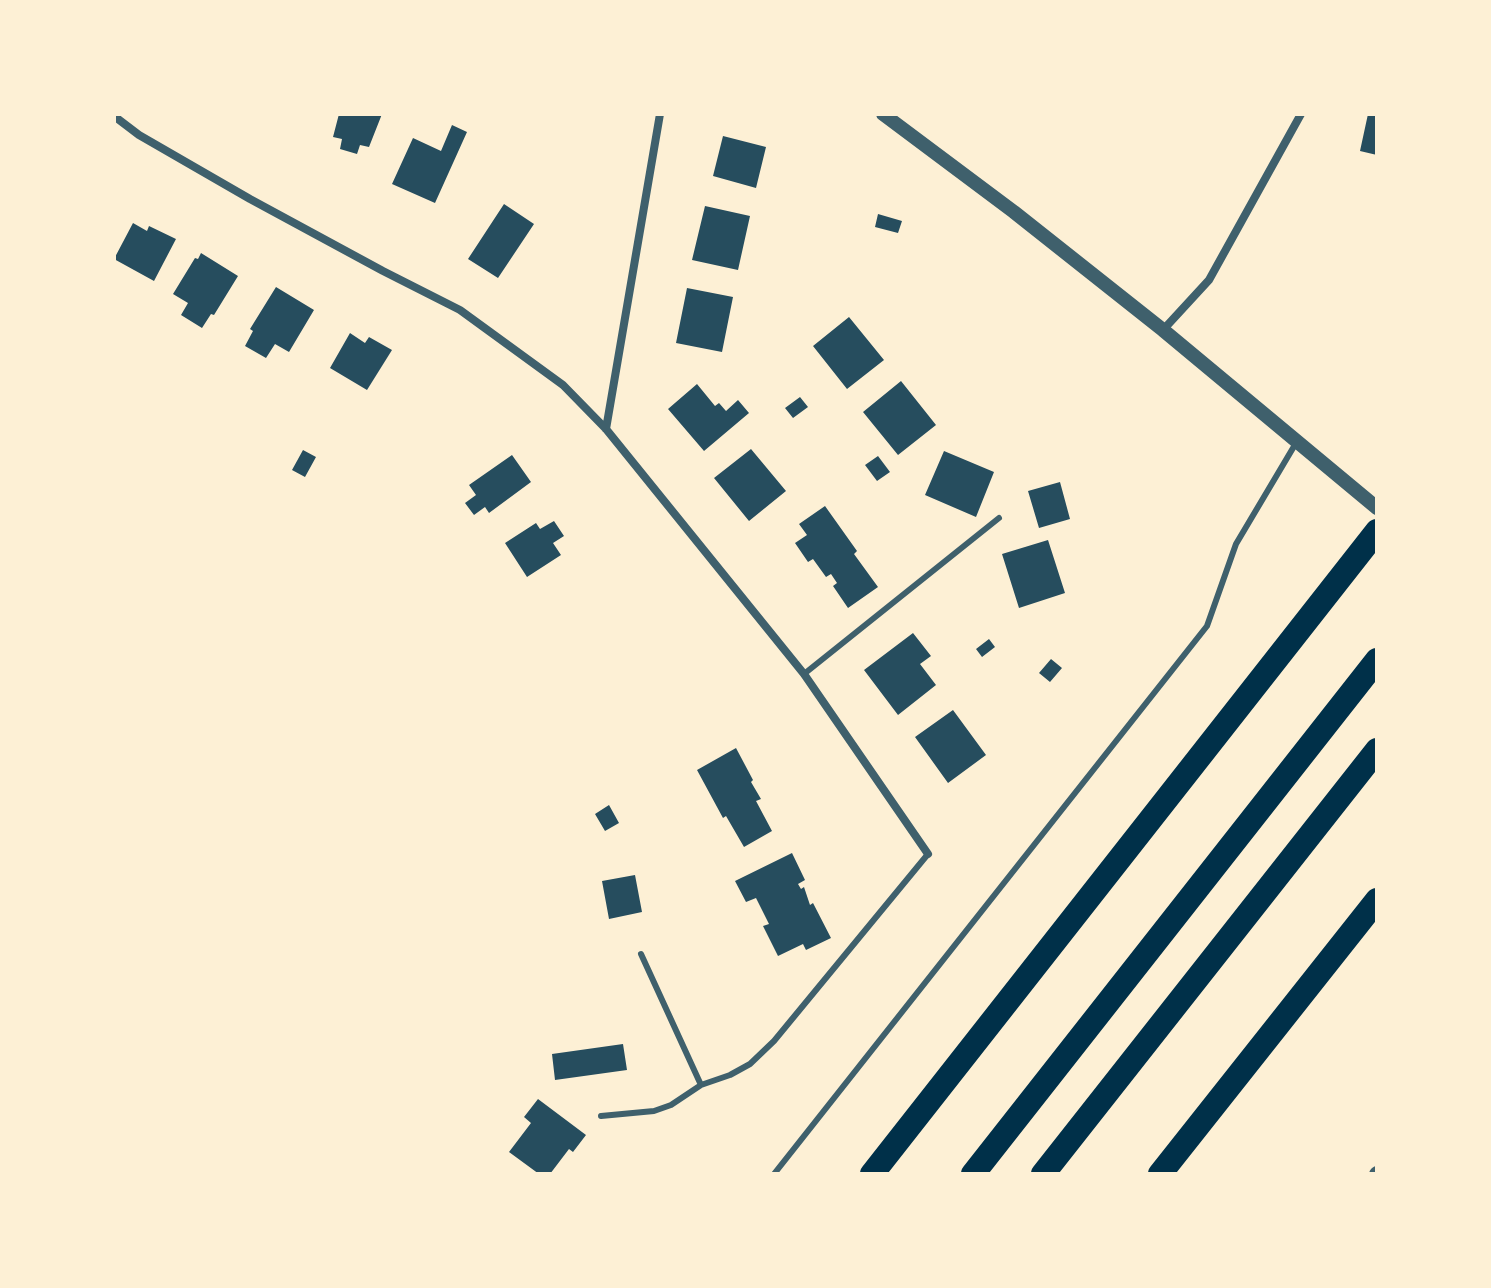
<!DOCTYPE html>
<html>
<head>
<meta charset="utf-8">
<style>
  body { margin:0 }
  #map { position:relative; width:1491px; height:1288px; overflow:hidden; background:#fdf0d5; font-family:"Space Grotesk",sans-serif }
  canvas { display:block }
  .frame { position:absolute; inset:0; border:116px solid #fdf0d5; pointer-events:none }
</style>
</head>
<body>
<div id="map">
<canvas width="1491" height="1288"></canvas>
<div class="frame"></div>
</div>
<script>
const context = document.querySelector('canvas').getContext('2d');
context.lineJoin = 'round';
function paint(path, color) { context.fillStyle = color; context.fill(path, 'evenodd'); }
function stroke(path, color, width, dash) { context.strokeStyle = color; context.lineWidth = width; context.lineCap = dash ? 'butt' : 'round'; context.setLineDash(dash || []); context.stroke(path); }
paint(new Path2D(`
  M 339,114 L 382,114 L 369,147 L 360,145 L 357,154 L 340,149 L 342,139 L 333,137 Z
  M 1368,114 L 1377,114 L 1377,155 L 1360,151 Z
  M 452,125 L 467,132 L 435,203 L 392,184 L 413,138 L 441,151 Z
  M 723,136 L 766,147 L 756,188 L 713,176 Z
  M 504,204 L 534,224 L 498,278 L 468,259 Z
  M 705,206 L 750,216 L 738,270 L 692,260 Z
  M 878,214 L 902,221 L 898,233 L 875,227 Z
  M 133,223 L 147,231 L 149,226 L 176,239 L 154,281 L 114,259 Z
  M 201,253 L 238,276 L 214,315 L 211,314 L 202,328 L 181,315 L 188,303 L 173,294 L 195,258 L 198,259 Z
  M 276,287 L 314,310 L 289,352 L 275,344 L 266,358 L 245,346 L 253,331 L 250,329 Z
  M 687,288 L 733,297 L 722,352 L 676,343 Z
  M 849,317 L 884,360 L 847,389 L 813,346 Z
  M 350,333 L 365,343 L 369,337 L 392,350 L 367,390 L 330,368 Z
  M 901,381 L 936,425 L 898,455 L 863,412 Z
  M 697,384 L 715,406 L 719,403 L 726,411 L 738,400 L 749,413 L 704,451 L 668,409 Z
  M 800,397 L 808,407 L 793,418 L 785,408 Z
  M 751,449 L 786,491 L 749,521 L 714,478 Z
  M 303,450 L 316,457 L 305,477 L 292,470 Z
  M 944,451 L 994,472 L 976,517 L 925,495 Z
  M 512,455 L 531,482 L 489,513 L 485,507 L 474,515 L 465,503 L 476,495 L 469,485 Z
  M 878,456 L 890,472 L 877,481 L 865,465 Z
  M 1060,482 L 1070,519 L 1039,528 L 1028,491 Z
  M 825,506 L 857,551 L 854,554 L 878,587 L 848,608 L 833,586 L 837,583 L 831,574 L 826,577 L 813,559 L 808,562 L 795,543 L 807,535 L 799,524 Z
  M 554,521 L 564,536 L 553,543 L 561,555 L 527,577 L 505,543 L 536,523 L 540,529 Z
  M 1048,540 L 1065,593 L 1019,608 L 1002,554 Z
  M 913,633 L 931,656 L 920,664 L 936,685 L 898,715 L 864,670 Z
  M 989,639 L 995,647 L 982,657 L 976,649 Z
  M 1051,659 L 1062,668 L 1050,682 L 1039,673 Z
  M 953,710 L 986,755 L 948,783 L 915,737 Z
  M 736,748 L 753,780 L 751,782 L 761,799 L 756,801 L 772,831 L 744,847 L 726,816 L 723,818 L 697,770 Z
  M 609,805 L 619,823 L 605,831 L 595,814 Z
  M 792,853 L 805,880 L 798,884 L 801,889 L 804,887 L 810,905 L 813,903 L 831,938 L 806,950 L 803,944 L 778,956 L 763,926 L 769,924 L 756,898 L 746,902 L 735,881 Z
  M 635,875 L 642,912 L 609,919 L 602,881 Z
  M 623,1044 L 627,1070 L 555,1080 L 552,1054 Z
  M 538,1099 L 586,1135 L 573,1152 L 569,1149 L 550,1174 L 539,1174 L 509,1152 L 531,1123 L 524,1117 Z`), '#264d5e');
stroke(new Path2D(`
  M 804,674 L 999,518
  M 641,954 L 701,1085
  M 601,1116 L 654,1111 L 671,1105 L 701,1085 L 730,1075 L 750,1064 L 774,1041 L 928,854
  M 774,1174 L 1207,626 L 1236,544 L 1296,443`), '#3f606c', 6);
stroke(new Path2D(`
  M 114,116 L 139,135 L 250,199 L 383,271 L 460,310 L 563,385 L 606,429 L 804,674 L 928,854
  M 1163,330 L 1209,280 L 1301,114
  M 606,429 L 660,114`), '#3f606c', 8);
stroke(new Path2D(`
  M 883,114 L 1014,212 L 1163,330 L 1377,508
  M 1376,1174 L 1377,1173`), '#3f606c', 14);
stroke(new Path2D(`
  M 872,1174 L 1377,531
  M 973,1174 L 1377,660
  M 1043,1174 L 1377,750
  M 1160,1174 L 1377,900`), '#003049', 24);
</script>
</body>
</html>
